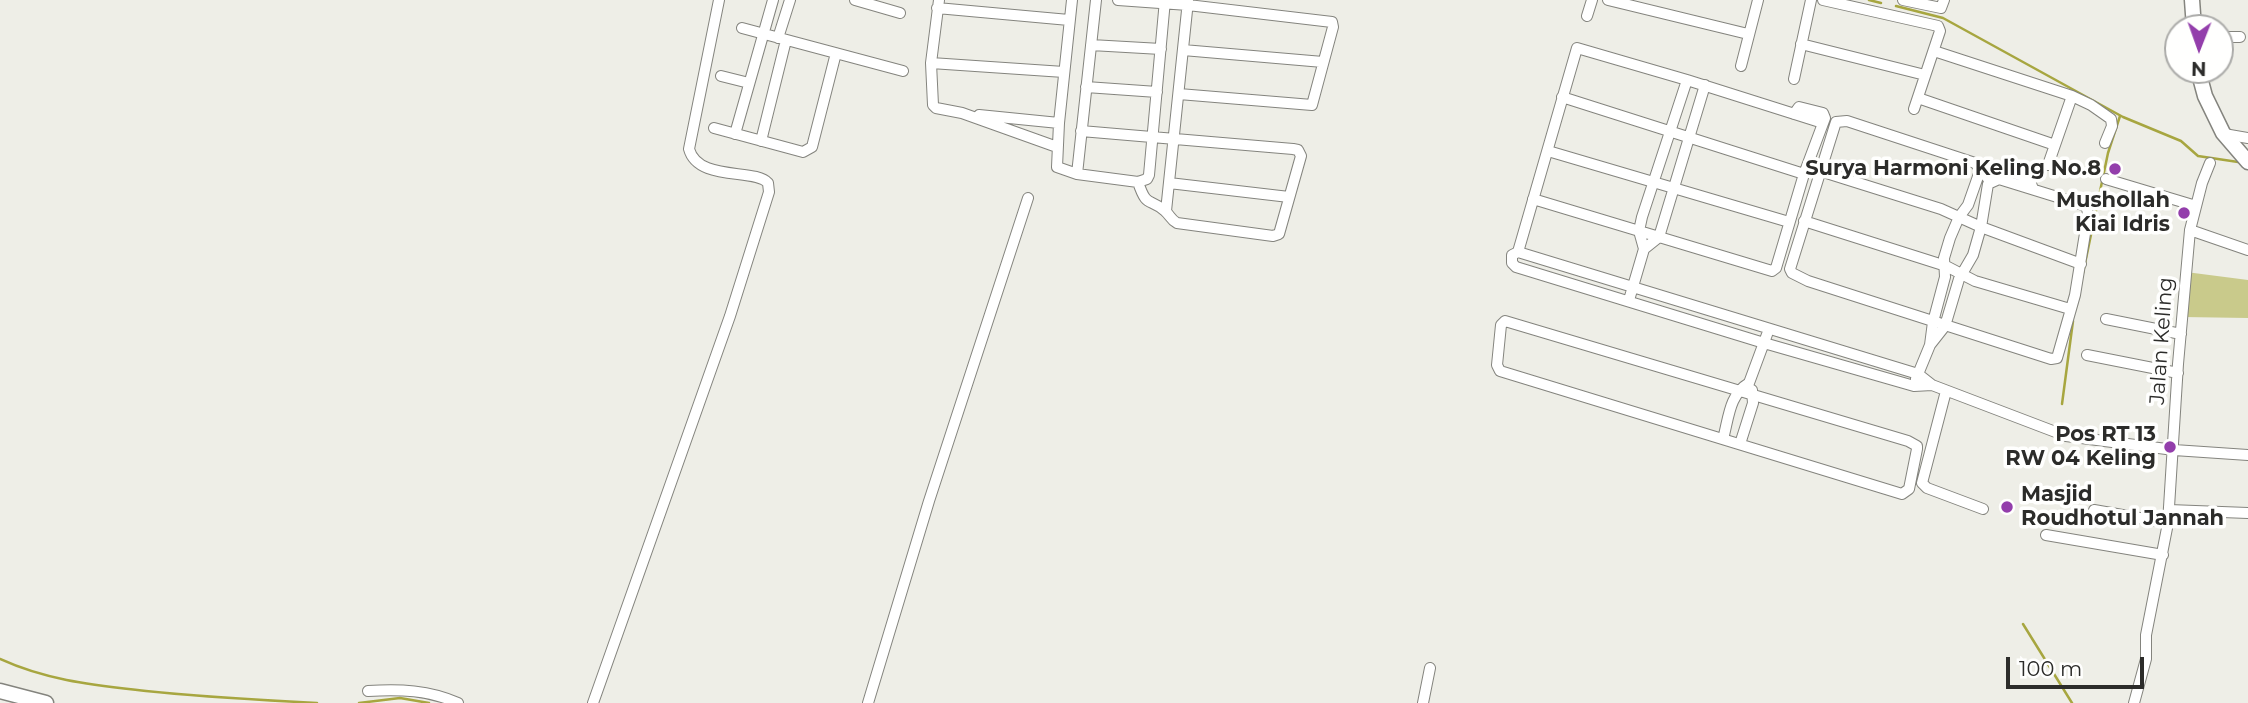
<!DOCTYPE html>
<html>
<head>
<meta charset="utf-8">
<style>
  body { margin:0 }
  #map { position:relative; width:2248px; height:703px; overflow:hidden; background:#eeeee7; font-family:Montserrat,sans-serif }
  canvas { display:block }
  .north { position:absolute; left:2164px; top:14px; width:70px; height:70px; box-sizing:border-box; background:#fffffe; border:2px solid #ababa9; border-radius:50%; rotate:181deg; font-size:19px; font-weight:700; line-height:28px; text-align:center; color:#2c2c2a }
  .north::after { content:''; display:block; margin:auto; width:24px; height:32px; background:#933eab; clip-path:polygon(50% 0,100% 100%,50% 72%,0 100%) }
  .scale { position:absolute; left:2006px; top:657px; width:138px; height:32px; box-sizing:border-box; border:4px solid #2c2c2a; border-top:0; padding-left:9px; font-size:21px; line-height:24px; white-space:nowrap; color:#2c2c2a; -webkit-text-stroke:5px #fffffe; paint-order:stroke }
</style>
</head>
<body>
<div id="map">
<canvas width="2248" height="703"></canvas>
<div class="north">N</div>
<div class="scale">100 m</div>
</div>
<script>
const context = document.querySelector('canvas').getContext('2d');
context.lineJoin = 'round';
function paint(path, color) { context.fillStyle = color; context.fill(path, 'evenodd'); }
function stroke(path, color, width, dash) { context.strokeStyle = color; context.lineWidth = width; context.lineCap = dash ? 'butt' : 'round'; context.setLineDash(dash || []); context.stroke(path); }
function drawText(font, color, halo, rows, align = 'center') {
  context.font = font + ' Montserrat,sans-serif'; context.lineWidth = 7; context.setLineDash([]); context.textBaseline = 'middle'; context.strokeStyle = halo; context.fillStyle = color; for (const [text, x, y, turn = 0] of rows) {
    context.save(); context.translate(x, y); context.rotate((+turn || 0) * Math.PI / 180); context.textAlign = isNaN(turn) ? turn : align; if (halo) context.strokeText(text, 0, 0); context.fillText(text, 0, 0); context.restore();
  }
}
paint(new Path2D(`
  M 2186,272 L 2248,280 L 2248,318 L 2183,317 Z`), '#c9ca8b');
stroke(new Path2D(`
  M 1869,0 L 1881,3
  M 1896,6 L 1943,18 L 2123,117 L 2181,141 L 2198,156 L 2238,162
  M 2083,273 L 2108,153 L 2120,116
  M 2062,404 L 2073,321
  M 2023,624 L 2072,703
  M 0,659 C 48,681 94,685 146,691 C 203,697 260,700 317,703
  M 359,703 L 400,698 L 429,703`), '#a7a640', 2.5);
const street = new Path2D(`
  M 855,0 L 900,13
  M 939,0 L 931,63 L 933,105 L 936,108 L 962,113 L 1057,147
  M 1072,0 L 1059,123 L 1057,167 L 1077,174 L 1138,182 L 1147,179 L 1149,175 L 1165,0
  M 1118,0 L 1188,5 L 1332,22 L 1333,27 L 1312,105 L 1179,94
  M 1608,0 L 1748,34
  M 1823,0 L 1938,26 L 1940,31 L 1914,109
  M 1903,0 L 1941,8 L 1944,0
  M 937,8 L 1069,20
  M 1587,16 L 1592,0
  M 742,28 L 903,71
  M 2220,37 L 2240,37
  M 778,38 L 790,0
  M 1801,44 L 1925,75
  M 1091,45 L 1161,49
  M 1183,50 L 1323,62
  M 1934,51 L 2072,96 L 2091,105 L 2111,119 L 2112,126 L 2105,143
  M 931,63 L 1064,72
  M 1741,66 L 1758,0
  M 721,76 L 749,83
  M 1794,79 L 1811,0
  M 1086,87 L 1157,92
  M 1562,97 L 1804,174
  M 1918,98 L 2055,145
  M 979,115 L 1059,123
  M 1823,123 L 1687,80 L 1577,48 L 1518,252 L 1512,255 L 1512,263 L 1516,267 L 1764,343 L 1914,386 L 1932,385
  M 714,128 L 803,152 L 812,147 L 836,53
  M 1081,131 L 1293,149 L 1298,150 L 1301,156 L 1279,234 L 1273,236 L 1177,223 C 1170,219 1170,215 1165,211 C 1149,197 1147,209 1138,182
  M 735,134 L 773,0
  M 2224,134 L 2248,138
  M 761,141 L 786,40
  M 1548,151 L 1789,222
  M 2048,165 L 2072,96
  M 1820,171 L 1941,209 L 1981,227 L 2081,264
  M 1077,174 L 1096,0
  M 2106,179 L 2196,206
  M 1169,183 L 1289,197
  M 1533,199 L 1772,271 L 1776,268 L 1804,174 L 1825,118 L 1823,113 L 1799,107 L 1794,114
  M 1166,211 L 1188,1
  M 1804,221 L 1946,266 L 1975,281 L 2070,309
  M 2190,230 L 2248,250
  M 1644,249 L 1659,237 L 1705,85
  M 1518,252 L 1918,374 L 1932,385 L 2066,436 L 2174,450 L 2248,455
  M 1629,300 L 1644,249 L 1639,231 L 1642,217 L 1687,80
  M 2106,319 L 2181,334
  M 1505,321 L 1908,441 L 1917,446 L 1917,449 L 1909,489 L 1902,494 L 1500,371 L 1497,365 L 1501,325 Z
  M 1930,345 L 1945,326 L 1959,279 L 1973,255 L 1981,227 L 1988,184 L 1999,179 L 2083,205 L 2087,208 L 2088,215 L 2075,295 L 2057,358 L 2051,359 L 1808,281 L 1792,273 L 1790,269 L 1835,125 L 1836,122 L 1847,121 L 1975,163 L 1991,182
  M 2087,355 L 2178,373
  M 1916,379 L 1930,345 L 1933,322 L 1945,277 L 1944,258 L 1950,238 L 1959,217 L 1968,205 L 1981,168 L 1990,165 L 2029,178 L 2033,189
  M 1946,391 L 1922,483 L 1927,488 L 1983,509
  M 1723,439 C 1729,417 1729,395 1749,383 L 1769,329
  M 1740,444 L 1753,403 L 1752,390
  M 2094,510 L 2168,523
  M 2169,510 L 2248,513
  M 2046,535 L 2163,555
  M 368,691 C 400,689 429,690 458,703
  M 593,703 L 730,316 L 769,192 L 768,183 C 755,168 698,182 689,149 L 719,0
  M 868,703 L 929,501 L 1028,198
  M 1423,703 L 1430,668
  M 2134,703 L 2146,659 L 2146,635 L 2168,523 L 2178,364 L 2190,230 L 2202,183 L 2210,163`);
const secondary = new Path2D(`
  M 2192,0 L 2194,28
  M 2198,70 L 2205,96 L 2223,133 L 2248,162
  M 0,691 L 46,703`);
stroke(street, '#84847e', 12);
stroke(secondary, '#84847e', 17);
stroke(street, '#fff', 10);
stroke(secondary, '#fff', 14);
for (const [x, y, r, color] of [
  [2115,169,7,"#933eab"],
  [2184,213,7,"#933eab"],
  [2170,447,7,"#933eab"],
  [2007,507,7,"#933eab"]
]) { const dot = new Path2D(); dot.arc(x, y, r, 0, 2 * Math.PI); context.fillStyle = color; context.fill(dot); stroke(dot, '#fffffe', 2.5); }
drawText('bold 21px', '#2c2c2a', '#fffffe', [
  ["Surya Harmoni Keling No.8",2101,169],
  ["Mushollah",2170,201],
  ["Kiai Idris",2170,225],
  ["Pos RT 13",2156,435],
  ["RW 04 Keling",2156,459],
  ["Masjid",2021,495,"left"],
  ["Roudhotul Jannah",2021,519,"left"]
], 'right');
drawText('21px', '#2c2c2a', '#fffffe', [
  ["Jalan Keling",2162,341,-86]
]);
</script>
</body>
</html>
